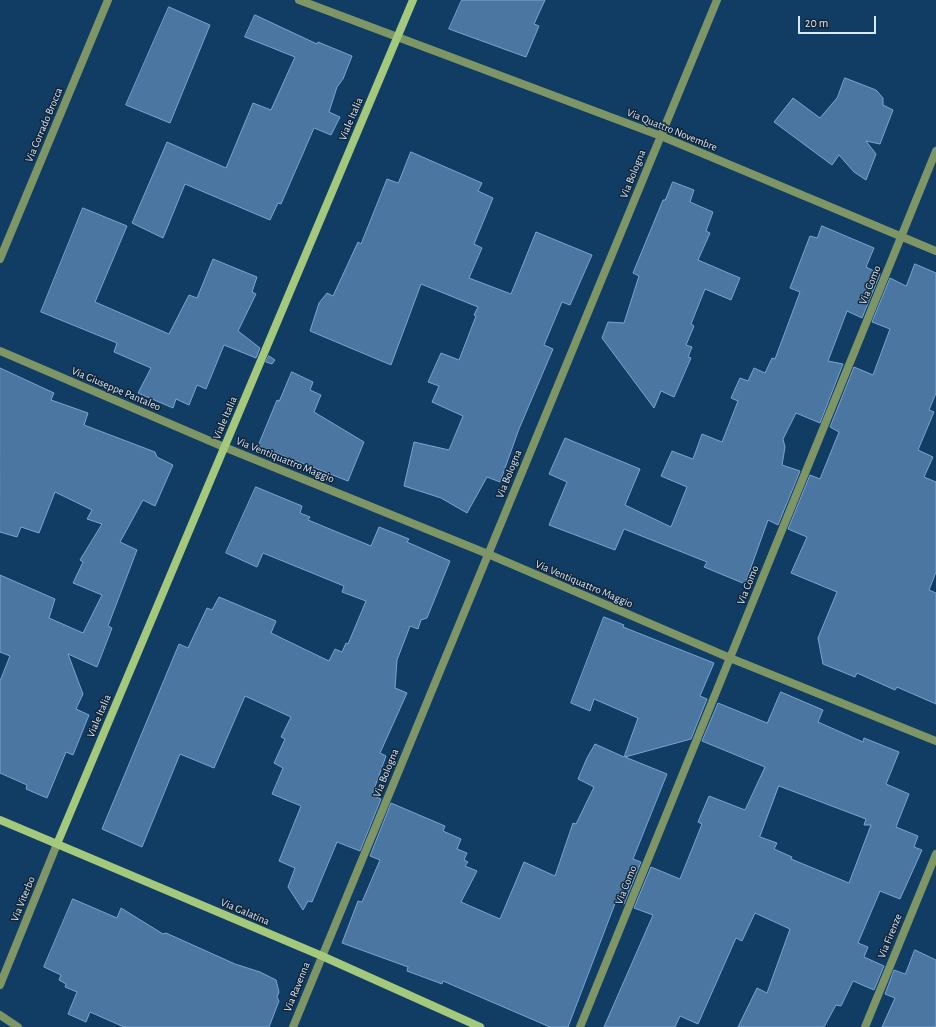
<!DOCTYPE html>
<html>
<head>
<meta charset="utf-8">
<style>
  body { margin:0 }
  #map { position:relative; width:936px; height:1027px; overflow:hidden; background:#113d65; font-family:"Alegreya Sans",sans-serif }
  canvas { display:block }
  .scale { position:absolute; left:798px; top:16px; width:78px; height:18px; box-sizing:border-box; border:2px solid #d6e8fc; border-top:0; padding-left:5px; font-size:12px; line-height:14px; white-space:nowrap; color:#d6e8fc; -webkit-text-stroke:3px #122435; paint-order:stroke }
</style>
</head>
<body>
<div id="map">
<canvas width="936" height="1027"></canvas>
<div class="scale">20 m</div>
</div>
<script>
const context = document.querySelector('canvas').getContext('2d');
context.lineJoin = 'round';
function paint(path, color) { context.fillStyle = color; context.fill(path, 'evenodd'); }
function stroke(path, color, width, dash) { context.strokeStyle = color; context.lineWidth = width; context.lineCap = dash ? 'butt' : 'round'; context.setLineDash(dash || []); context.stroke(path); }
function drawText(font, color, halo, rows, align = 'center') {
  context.font = font + ' "Alegreya Sans",sans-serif'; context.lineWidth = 3; context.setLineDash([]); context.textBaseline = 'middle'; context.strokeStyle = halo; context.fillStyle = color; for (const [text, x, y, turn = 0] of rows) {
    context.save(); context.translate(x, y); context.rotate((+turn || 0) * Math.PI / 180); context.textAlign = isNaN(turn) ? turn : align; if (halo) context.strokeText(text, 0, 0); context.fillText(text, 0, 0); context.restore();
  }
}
const building = new Path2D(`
  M 462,0 L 545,0 L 534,24 L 539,26 L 526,57 L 449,29 Z
  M 169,7 L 210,25 L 170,123 L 126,105 Z
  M 255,15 L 317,44 L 318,42 L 352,56 L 343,79 L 337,87 L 329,112 L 340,117 L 331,135 L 314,128 L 281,204 L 278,203 L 270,220 L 185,184 L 163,238 L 132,223 L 167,142 L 226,168 L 253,103 L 271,110 L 295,57 L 245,37 Z
  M 845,78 L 876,90 L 883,98 L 883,105 L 893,110 L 880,144 L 866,141 L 876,154 L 866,180 L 854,172 L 839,155 L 832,165 L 774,122 L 793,98 L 820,118 L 837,98 Z
  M 411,152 L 482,183 L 478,191 L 493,198 L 474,244 L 482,248 L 469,278 L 511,294 L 536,232 L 592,255 L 570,305 L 562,302 L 544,345 L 553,349 L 519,429 L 500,482 L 487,477 L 467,513 L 441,498 L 404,486 L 414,442 L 449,450 L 463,416 L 432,402 L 439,386 L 428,382 L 441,353 L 459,360 L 476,316 L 474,315 L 478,307 L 421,284 L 391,365 L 310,331 L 319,303 L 327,293 L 333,296 L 358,242 L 361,244 L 387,179 L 398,183 Z
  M 673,182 L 694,190 L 690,202 L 713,212 L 706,231 L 710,233 L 698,260 L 740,278 L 731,300 L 705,289 L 691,324 L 694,326 L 686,345 L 692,347 L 688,357 L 691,358 L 674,397 L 661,391 L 654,408 L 602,338 L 608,322 L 624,323 L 639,276 L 633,273 L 663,200 L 665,200 Z
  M 83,208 L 127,226 L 95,302 L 169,334 L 189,295 L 197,298 L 213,259 L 257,277 L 252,292 L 256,294 L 238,331 L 260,348 L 256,358 L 224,345 L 206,389 L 197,385 L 189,405 L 176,399 L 173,408 L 138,393 L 151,368 L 114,352 L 117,343 L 41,312 Z
  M 822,226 L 874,248 L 866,267 L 880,274 L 862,318 L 847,311 L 828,361 L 843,364 L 820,423 L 796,413 L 783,439 L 785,447 L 782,465 L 800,471 L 778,525 L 768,520 L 745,584 L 704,567 L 707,562 L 624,529 L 615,550 L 549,525 L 567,482 L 549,474 L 565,438 L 640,469 L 625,505 L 671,527 L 687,487 L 661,476 L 672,451 L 693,459 L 702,434 L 722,442 L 738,401 L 731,398 L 740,378 L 748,381 L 754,368 L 765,373 L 772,358 L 775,359 L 800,292 L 790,288 L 810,236 L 817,238 Z
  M 915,264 L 936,273 L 936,393 L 929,410 L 934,412 L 918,450 L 933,457 L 924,477 L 936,482 L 936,572 L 929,590 L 936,593 L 936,704 L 897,687 L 895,690 L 857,673 L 855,677 L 823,664 L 818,638 L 837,592 L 791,573 L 807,537 L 788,529 L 810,475 L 820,479 L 839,432 L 830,427 L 854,367 L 873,375 L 890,329 L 872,322 L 890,278 L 906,286 Z
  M 269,356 L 275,360 L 272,364 L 266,362 Z
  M 0,368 L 54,393 L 51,400 L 88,413 L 84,425 L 155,452 L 157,457 L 173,465 L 155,506 L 143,500 L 120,542 L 137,550 L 108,626 L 112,628 L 97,667 L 68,654 L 83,694 L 76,709 L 89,715 L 73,755 L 66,752 L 47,798 L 26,789 L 27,785 L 0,773 L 0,681 L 10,656 L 0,652 L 0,575 L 55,599 L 49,618 L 83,633 L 102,595 L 73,583 L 83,562 L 80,560 L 102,524 L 87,519 L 92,510 L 55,492 L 39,533 L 21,527 L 17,537 L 0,532 Z
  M 292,372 L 313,382 L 310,390 L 321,395 L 314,412 L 364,442 L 348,481 L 258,446 L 277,400 L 279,401 Z
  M 256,487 L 302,506 L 300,513 L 310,517 L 308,520 L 371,546 L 379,527 L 409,539 L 407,542 L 450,561 L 427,618 L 421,620 L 418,629 L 410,626 L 397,660 L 395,688 L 407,693 L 380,753 L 386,756 L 372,795 L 381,799 L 360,851 L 337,842 L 312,902 L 308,901 L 303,910 L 288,887 L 295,868 L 279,861 L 301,806 L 272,794 L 283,768 L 274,763 L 285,739 L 281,737 L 291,717 L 245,696 L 214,768 L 180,754 L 142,847 L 102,829 L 179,644 L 188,648 L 207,608 L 212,610 L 219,597 L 276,621 L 271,633 L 329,661 L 335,649 L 342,652 L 346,643 L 348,644 L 366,601 L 342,592 L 344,586 L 263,553 L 257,567 L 226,553 Z
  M 604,617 L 624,625 L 623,627 L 714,663 L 700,696 L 707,699 L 691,739 L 625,757 L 667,774 L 633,859 L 641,862 L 624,904 L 616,901 L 568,1027 L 550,1027 L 443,981 L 442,984 L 407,971 L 408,967 L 342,943 L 358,901 L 362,902 L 380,860 L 370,856 L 391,803 L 445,826 L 443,831 L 461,839 L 457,849 L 467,853 L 464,860 L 468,862 L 465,866 L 477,871 L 461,902 L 500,919 L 524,862 L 555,876 L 573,823 L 576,824 L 594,787 L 578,779 L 587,758 L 595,744 L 624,757 L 638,718 L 594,699 L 590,711 L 571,703 Z
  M 781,692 L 823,710 L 818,722 L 863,742 L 864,738 L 899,752 L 886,784 L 909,794 L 896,827 L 918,836 L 914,847 L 922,850 L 900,899 L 880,891 L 858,943 L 868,947 L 864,957 L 884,966 L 874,990 L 853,981 L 841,1006 L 836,1005 L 824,1027 L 738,1027 L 757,988 L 767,993 L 790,929 L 755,913 L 742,941 L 736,938 L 698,1024 L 680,1016 L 675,1027 L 604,1027 L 653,915 L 634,908 L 651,867 L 680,879 L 702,824 L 698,822 L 709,796 L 745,810 L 765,767 L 702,741 L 718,703 L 767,723 ZM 779,786 L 866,819 L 864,825 L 871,825 L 849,883 L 791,859 L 792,857 L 774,849 L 777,843 L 760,837 Z
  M 73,899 L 117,918 L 121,908 L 163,934 L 166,933 L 235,964 L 260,972 L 276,980 L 279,992 L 277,997 L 279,1001 L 269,1027 L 124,1027 L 90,1012 L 86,1022 L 68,1014 L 77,992 L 65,987 L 66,984 L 59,980 L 61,975 L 44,967 Z
  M 915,950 L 936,960 L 936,1027 L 882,1027 L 895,998 L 885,994 L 894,970 L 905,974 Z`);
paint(building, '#4a76a1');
stroke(building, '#78a5d4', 1);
stroke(new Path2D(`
  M 299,0 L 661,136 L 936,251
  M 0,259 L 108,0
  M 0,351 L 224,447 L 488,554 L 730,658 L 936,741
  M 0,985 L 57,844
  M 0,1015 L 18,1027
  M 293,1027 L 717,0
  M 580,1027 L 936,151
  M 865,1027 L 936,854`), '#7e9666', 8);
stroke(new Path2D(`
  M 0,820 L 322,956 L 480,1027
  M 57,844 L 413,0`), '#a4c97c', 8);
drawText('11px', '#d6e8fc', '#122435', [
  ["Viale Italia",351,119,-67],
  ["Via Corrado Brocca",44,125,-67],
  ["Via Quattro Novembre",672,130,22],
  ["Via Bologna",633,174,-68],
  ["Via Como",870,285,-68],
  ["Via Giuseppe Pantaleo",116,389,23],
  ["Viale Italia",225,418,-67],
  ["Via Ventiquattro Maggio",285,460,22],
  ["Via Bologna",509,474,-68],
  ["Via Ventiquattro Maggio",584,584,23],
  ["Via Como",748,585,-68],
  ["Viale Italia",99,716,-67],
  ["Via Bologna",386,773,-68],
  ["Via Como",626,885,-68],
  ["Via Viterbo",23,899,-68],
  ["Via Galatina",245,912,23],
  ["Via Firenze",890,936,-68],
  ["Via Ravenna",297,987,-68]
]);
</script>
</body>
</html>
